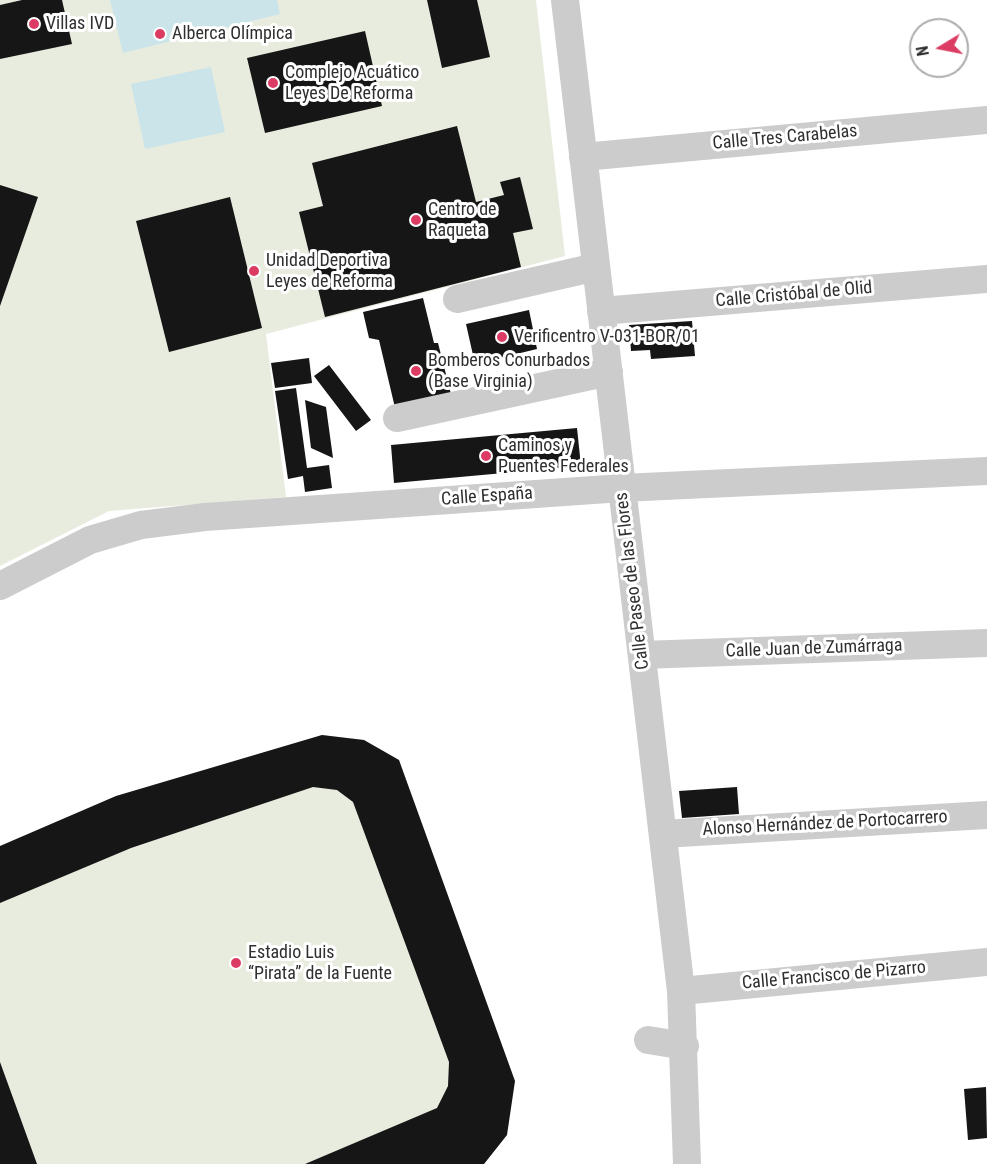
<!DOCTYPE html>
<html>
<head>
<meta charset="utf-8">
<style>
  body { margin:0 }
  #map { position:relative; width:987px; height:1164px; overflow:hidden; background:#fff; font-family:"Roboto Condensed",sans-serif }
  canvas { display:block }
  .north { position:absolute; left:909px; top:18px; width:60px; height:60px; box-sizing:border-box; background:#fff; border:2px solid #acacac; border-radius:50%; rotate:260deg; font-size:16px; font-weight:700; line-height:24px; text-align:center; color:#2f2f2f }
  .north::after { content:''; display:block; margin:auto; width:21px; height:27px; background:#dc3c63; clip-path:polygon(50% 0,100% 100%,50% 72%,0 100%) }
</style>
</head>
<body>
<div id="map">
<canvas width="987" height="1164"></canvas>
<div class="north">N</div>
</div>
<script>
const context = document.querySelector('canvas').getContext('2d');
context.lineJoin = 'round';
function paint(path, color) { context.fillStyle = color; context.fill(path, 'evenodd'); }
function stroke(path, color, width, dash) { context.strokeStyle = color; context.lineWidth = width; context.lineCap = dash ? 'butt' : 'round'; context.setLineDash(dash || []); context.stroke(path); }
function drawText(font, color, halo, rows, align = 'center') {
  context.font = font + ' "Roboto Condensed",sans-serif'; context.lineWidth = 6; context.setLineDash([]); context.textBaseline = 'middle'; context.strokeStyle = halo; context.fillStyle = color; for (const [text, x, y, turn = 0] of rows) {
    context.save(); context.translate(x, y); context.rotate((+turn || 0) * Math.PI / 180); context.textAlign = isNaN(turn) ? turn : align; if (halo) context.strokeText(text, 0, 0); context.fillText(text, 0, 0); context.restore();
  }
}
paint(new Path2D(`
  M 0,0 L 536,0 L 565,256 L 266,334 L 286,497 L 109,511 L 0,566 Z
  M 322,735 L 364,740 L 399,760 L 507,1135 L 484,1164 L 0,1164 L 0,846 L 116,796 Z`), '#e8ecde');
paint(new Path2D(`
  M 110,0 L 277,0 L 280,14 L 123,53 Z
  M 211,67 L 225,132 L 145,149 L 131,84 Z`), '#cbe4ea');
paint(new Path2D(`
  M 22,0 L 62,0 L 72,44 L 0,59 L 0,5 Z
  M 427,0 L 477,0 L 490,57 L 442,68 Z
  M 365,31 L 382,106 L 265,133 L 247,58 Z
  M 457,126 L 476,202 L 504,195 L 500,182 L 520,177 L 533,229 L 513,233 L 521,267 L 325,317 L 299,212 L 323,206 L 312,163 Z
  M 0,185 L 38,197 L 0,306 Z
  M 230,197 L 262,328 L 169,352 L 136,221 Z
  M 423,298 L 434,343 L 438,343 L 452,398 L 396,412 L 379,340 L 369,338 L 363,312 Z
  M 529,310 L 537,349 L 475,364 L 466,324 Z
  M 692,321 L 695,356 L 651,359 L 650,350 L 631,351 L 629,325 Z
  M 309,358 L 312,383 L 275,388 L 271,363 Z
  M 329,365 L 371,420 L 356,431 L 314,376 Z
  M 296,388 L 307,468 L 329,465 L 332,488 L 305,492 L 303,476 L 288,479 L 275,391 Z
  M 305,400 L 326,407 L 333,458 L 311,448 Z
  M 577,428 L 581,466 L 394,483 L 391,445 Z
  M 322,735 L 364,740 L 399,760 L 515,1081 L 507,1135 L 484,1164 L 305,1164 L 437,1108 L 448,1086 L 449,1062 L 353,802 L 337,790 L 313,787 L 131,848 L 0,903 L 0,846 L 116,796 Z
  M 737,787 L 739,814 L 682,818 L 679,791 Z
  M 0,1062 L 37,1164 L 0,1164 Z
  M 986,1087 L 987,1138 L 968,1140 L 964,1089 Z`), '#161616');
stroke(new Path2D(`
  M 565,0 L 681,991 L 687,1164
  M 583,157 L 987,120
  M 457,299 L 596,267
  M 601,311 L 987,279
  M 397,418 L 609,372
  M 0,586 L 90,540 L 141,525 L 205,517 L 622,488 L 987,471
  M 642,655 L 987,643
  M 663,834 L 987,815
  M 681,991 L 987,962
  M 648,1040 L 685,1046`), '#ccc', 28);
for (const [x, y, r, color] of [
  [34,24,6,"#dc3c63"],
  [160,34,6,"#dc3c63"],
  [273,83,6,"#dc3c63"],
  [416,220,6,"#dc3c63"],
  [254,271,6,"#dc3c63"],
  [502,337,6,"#dc3c63"],
  [416,371,6,"#dc3c63"],
  [486,456,6,"#dc3c63"],
  [236,963,6,"#dc3c63"]
]) { const dot = new Path2D(); dot.arc(x, y, r, 0, 2 * Math.PI); context.fillStyle = color; context.fill(dot); stroke(dot, '#fff', 2); }
drawText('18px', '#2f2f2f', '#fff', [
  ["Villas IVD",46,24],
  ["Alberca Olímpica",172,34],
  ["Complejo Acuático",285,73],
  ["Leyes De Reforma",285,94],
  ["Centro de",428,210],
  ["Raqueta",428,231],
  ["Unidad Deportiva",266,261],
  ["Leyes de Reforma",266,282],
  ["Verificentro V-031-BOR/01",514,337],
  ["Bomberos Conurbados",428,361],
  ["(Base Virginia)",428,382],
  ["Caminos y",498,446],
  ["Puentes Federales",498,467],
  ["Estadio Luis",248,953],
  ["“Pirata” de la Fuente",248,974]
], 'left');
drawText('18px', '#2f2f2f', '#fff', [
  ["Calle Tres Carabelas",785,138,-5],
  ["Calle Cristóbal de Olid",794,295,-5],
  ["Calle España",487,497,-4],
  ["Calle Paseo de las Flores",633,581,-97],
  ["Calle Juan de Zumárraga",814,649,-2],
  ["Alonso Hernández de Portocarrero",825,824,-3],
  ["Calle Francisco de Pizarro",834,976,-5]
]);
</script>
</body>
</html>
